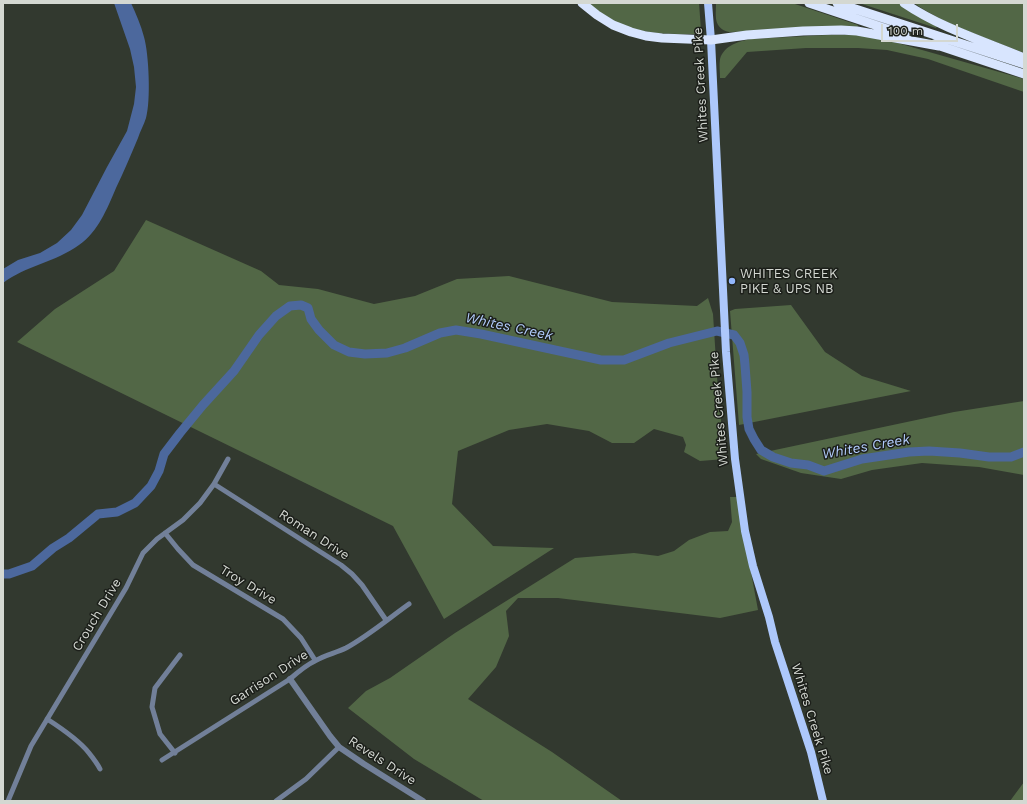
<!DOCTYPE html>
<html>
<head>
<meta charset="utf-8">
<style>
  body { margin:0 }
  #map { position:relative; width:1027px; height:804px; overflow:hidden; background:#32392f; font-family:"Work Sans",sans-serif }
  canvas { display:block }
  .frame { position:absolute; inset:0; border:4px solid #d4d8d2; pointer-events:none }
  .scale { position:absolute; left:881px; top:24px; width:77px; height:18px; box-sizing:border-box; border:2px solid #d4d8d2; border-top:0; padding-left:5px; font-size:12px; line-height:14px; white-space:nowrap; color:#d4d8d2; -webkit-text-stroke:3px #1c1f1a; paint-order:stroke }
</style>
</head>
<body>
<div id="map">
<canvas width="1027" height="804"></canvas>
<div class="frame"></div>
<div class="scale">100 m</div>
</div>
<script>
const context = document.querySelector('canvas').getContext('2d');
context.lineJoin = 'round';
function paint(path, color) { context.fillStyle = color; context.fill(path, 'evenodd'); }
function stroke(path, color, width, dash) { context.strokeStyle = color; context.lineWidth = width; context.lineCap = dash ? 'butt' : 'round'; context.setLineDash(dash || []); context.stroke(path); }
function drawText(font, color, halo, rows, align = 'center') {
  context.font = font + ' "Work Sans",sans-serif'; context.lineWidth = 3; context.setLineDash([]); context.textBaseline = 'middle'; context.strokeStyle = halo; context.fillStyle = color; for (const [text, x, y, turn = 0] of rows) {
    context.save(); context.translate(x, y); context.rotate((+turn || 0) * Math.PI / 180); context.textAlign = isNaN(turn) ? turn : align; if (halo) context.strokeText(text, 0, 0); context.fillText(text, 0, 0); context.restore();
  }
}
paint(new Path2D(`
  M 587,3 L 699,3 L 701,30 L 700,32 L 698,34 C 666,34 639,35 610,19 C 602,15 595,8 587,3 Z
  M 716,3 L 792,3 L 858,25 L 857,28 L 729,32 C 713,28 716,16 716,3 Z
  M 859,3 L 899,3 L 906,8 L 938,25 L 936,28 Z
  M 914,3 L 1024,3 L 1024,53 C 987,38 947,26 914,3 Z
  M 827,35 L 857,35 L 887,40 L 1024,79 L 1024,92 L 928,59 L 887,50 L 858,48 L 806,48 L 747,52 L 725,78 L 720,78 C 720,72 719,65 720,59 C 724,45 740,41 751,39 Z
  M 146,220 L 261,271 L 279,285 L 318,289 L 374,304 L 415,296 L 457,279 L 509,276 L 612,302 L 697,306 L 708,298 L 713,314 L 718,392 L 725,459 L 700,461 L 684,452 L 686,445 L 683,437 L 654,429 L 634,443 L 612,443 L 589,431 L 547,424 L 509,430 L 458,451 L 452,504 L 493,546 L 554,548 L 444,619 L 393,526 L 17,342 L 55,309 L 114,271 Z
  M 791,305 L 825,352 L 862,376 L 911,391 L 739,425 L 730,311 L 735,309 Z
  M 1024,401 L 1024,475 L 979,467 L 922,463 L 872,470 L 841,479 L 801,473 L 761,459 L 756,454 L 954,412 Z
  M 730,497 L 737,497 L 758,610 L 720,618 L 558,598 L 518,598 L 506,611 L 509,636 L 496,667 L 468,699 L 552,752 L 622,801 L 484,801 L 414,759 L 348,708 L 366,691 L 390,678 L 455,633 L 575,558 L 634,553 L 658,556 L 674,551 L 689,540 L 710,532 L 728,531 L 732,522 Z
  M 1024,782 L 1024,801 L 1010,801 Z`), '#526746');
paint(new Path2D(`
  M 114,3 L 131,3 C 136,14 141,25 144,37 C 149,54 151,101 146,118 C 144,125 140,131 138,138 C 131,155 124,171 116,188 C 107,209 98,232 79,245 C 56,262 25,266 3,283 L 3,269 L 18,260 L 40,253 L 57,243 L 71,230 L 82,215 L 107,167 L 127,131 L 134,104 L 136,87 L 134,67 L 130,49 Z`), '#4c689d');
stroke(new Path2D(`
  M 3,574 L 9,574 L 32,566 L 53,548 L 69,538 L 98,514 L 117,512 L 135,503 L 151,486 L 159,471 L 164,454 L 180,433 L 203,405 L 234,371 L 259,335 L 276,316 L 290,306 L 301,305 L 308,308 L 311,319 L 319,330 L 334,345 L 349,352 L 365,354 L 387,353 L 405,348 L 440,333 L 456,330 L 481,334 L 601,360 L 624,360 L 669,343 L 717,331 L 734,335 L 740,343 L 744,355 L 745,365 L 747,392 L 747,417 L 749,429 L 754,439 L 761,450 L 773,457 L 791,463 L 808,465 L 824,471 L 862,459 L 909,452 L 929,451 L 960,453 L 989,457 L 1011,457 L 1024,452`), '#4c689d', 9);
stroke(new Path2D(`
  M 214,484 L 341,565 L 352,574 L 362,585 L 386,620
  M 165,533 L 178,549 L 193,565 L 283,619 L 301,638 L 315,660
  M 47,719 C 61,728 79,740 89,753 C 93,758 97,763 100,769
  M 175,753 L 160,734 L 152,707 L 155,688 L 180,655
  M 162,760 L 290,679 C 298,672 306,665 315,661 C 324,655 336,653 346,648 C 368,636 388,619 409,604
  M 8,801 L 31,746 L 126,588 L 143,553 L 157,539 L 183,520 L 200,503 L 214,484 L 228,459
  M 276,801 L 306,779 L 339,747`), '#728099', 5);
stroke(new Path2D(`
  M 290,679 L 330,736 L 339,747 L 364,764 L 423,801`), '#728099', 6);
stroke(new Path2D(`
  M 708,3 L 711,40 L 726,352 L 735,459 L 745,531 L 753,566 L 769,617 L 775,642 L 811,752 L 823,801`), '#adc8fb', 8);
stroke(new Path2D(`
  M 582,3 L 597,15 L 613,25 L 631,32 L 646,36 L 662,38 L 711,40 L 747,35 L 803,31 L 841,30 L 857,31 L 939,46
  M 809,3 L 905,35
  M 837,3 L 1024,64
  M 904,3 C 941,28 983,41 1024,58
  M 934,44 L 1024,74`), '#d8e5fe', 9);
for (const [x, y, r, color] of [
  [732,281,4,"#92b7fd"]
]) { const dot = new Path2D(); dot.arc(x, y, r, 0, 2 * Math.PI); context.fillStyle = color; context.fill(dot); stroke(dot, '#1c1f1a', 1.5); }
drawText('13px', '#d4d8d2', '#1c1f1a', [
  ["Whites Creek Pike",701,85,-93],
  ["Whites Creek Pike",719,409,-95],
  ["Roman Drive",314,535,33],
  ["Troy Drive",248,585,31],
  ["Crouch Drive",97,615,-59],
  ["Garrison Drive",269,678,-33],
  ["Whites Creek Pike",812,719,73],
  ["Revels Drive",382,761,33]
]);
drawText('13px', '#d4d8d2', '#1c1f1a', [
  ["WHITES CREEK",740,274],
  ["PIKE & UPS NB",740,289]
], 'left');
drawText('italic 14px', '#b2ccfc', '#1c1f1a', [
  ["Whites Creek",509,327,12],
  ["Whites Creek",866,447,-10]
]);
</script>
</body>
</html>
